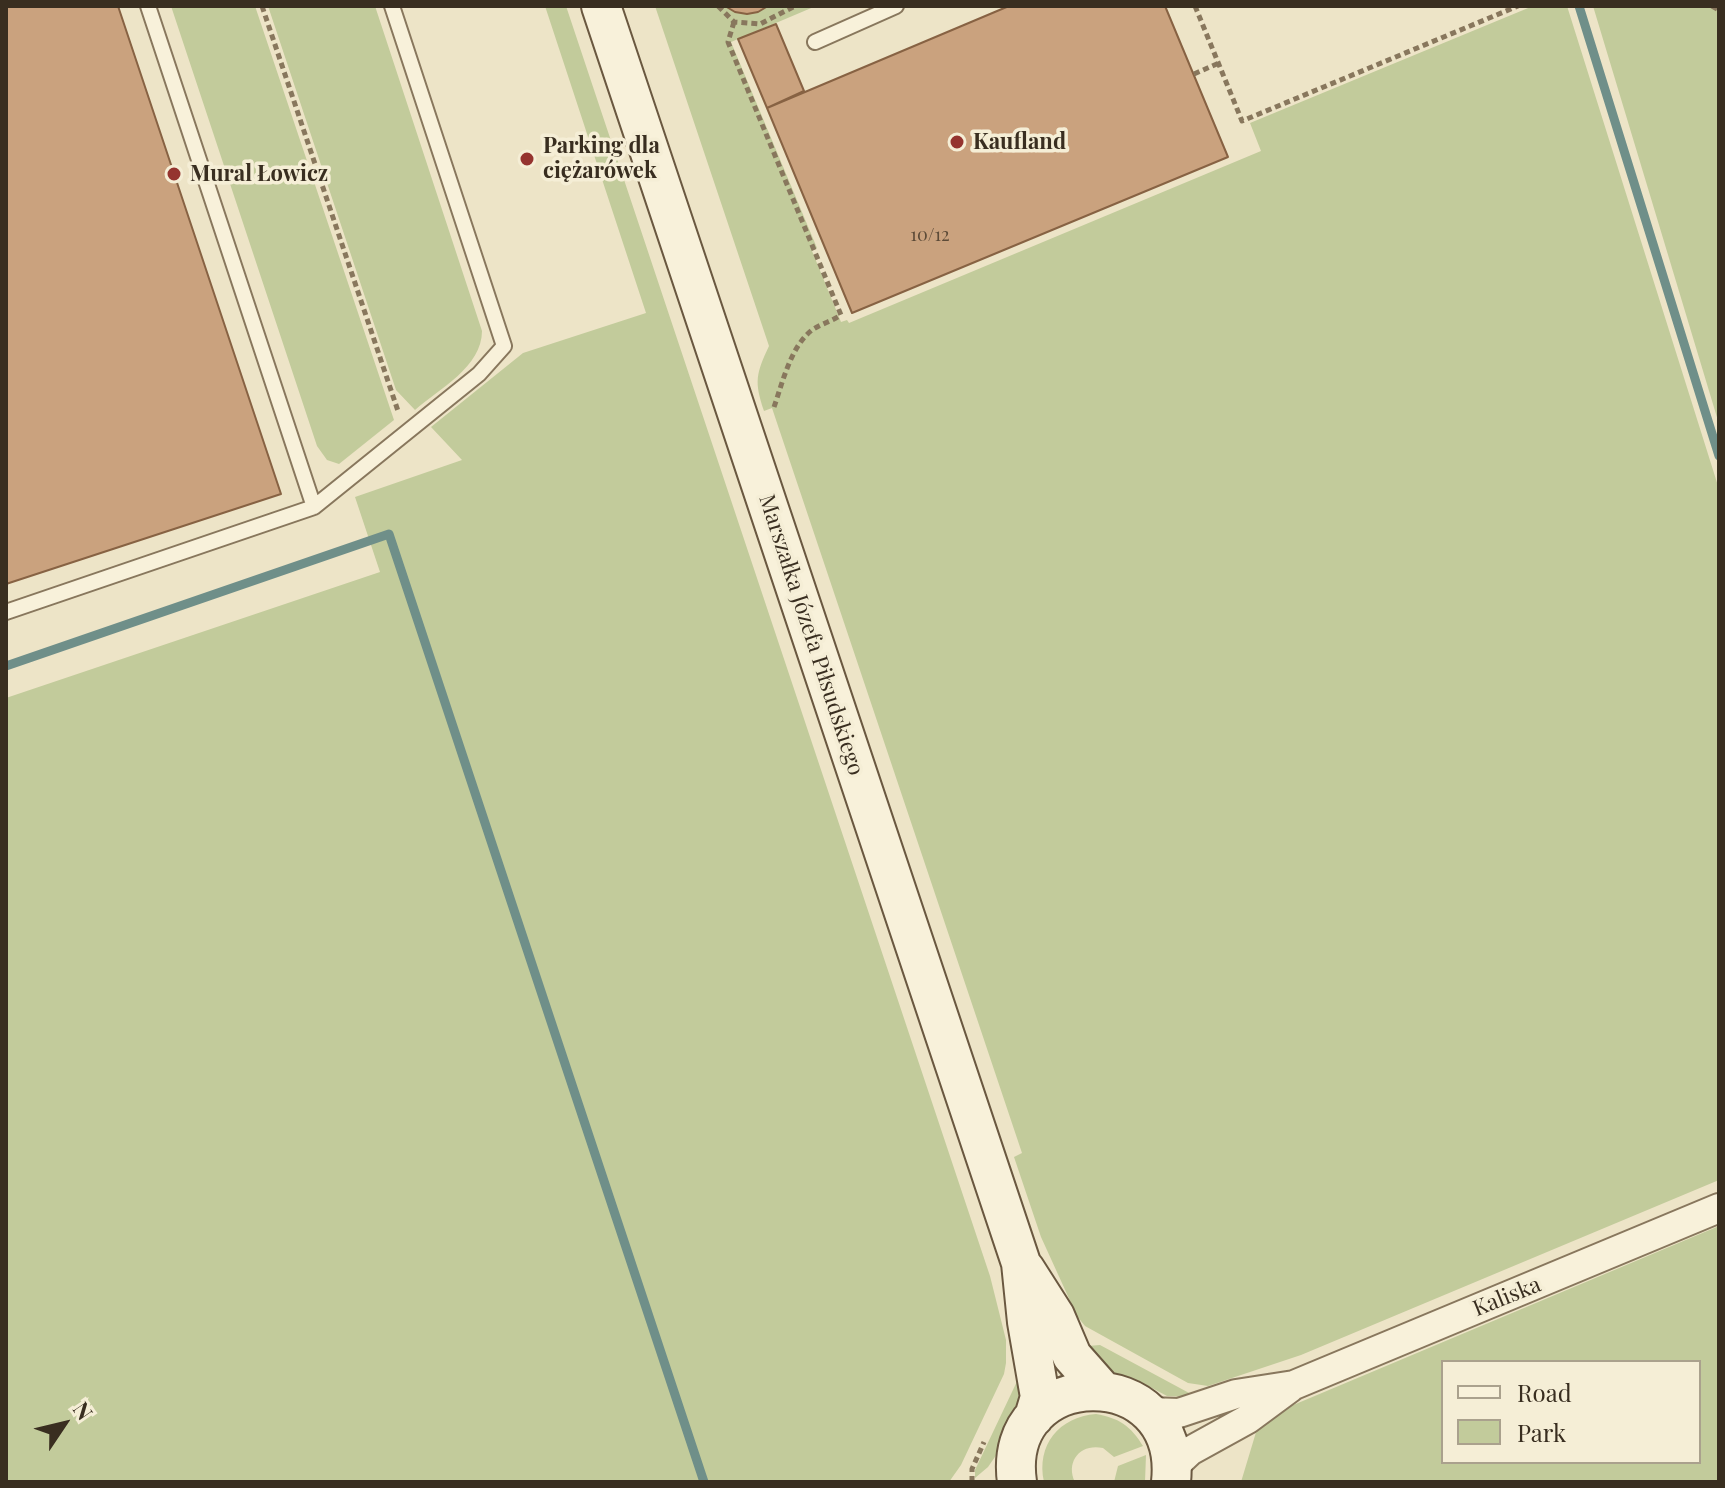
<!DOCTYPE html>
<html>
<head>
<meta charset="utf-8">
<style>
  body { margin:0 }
  #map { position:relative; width:1725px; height:1488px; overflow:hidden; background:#ede4c7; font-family:"Playfair Display",serif }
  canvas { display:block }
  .frame { position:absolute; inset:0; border:8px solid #392e20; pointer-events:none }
  .legend { position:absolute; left:1441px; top:1360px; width:260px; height:104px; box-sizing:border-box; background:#f5eed6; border:2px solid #aaa18d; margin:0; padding:10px 14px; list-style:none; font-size:24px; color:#392e20 }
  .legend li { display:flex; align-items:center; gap:16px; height:40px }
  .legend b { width:40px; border:2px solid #aaa18d }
  .north { position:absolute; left:24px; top:1384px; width:80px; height:80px; -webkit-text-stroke:6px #f5eed6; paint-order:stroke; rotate:55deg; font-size:22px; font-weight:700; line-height:32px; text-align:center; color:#392e20 }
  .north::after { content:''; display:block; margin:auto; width:28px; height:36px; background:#392e20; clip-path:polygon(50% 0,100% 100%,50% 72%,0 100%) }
</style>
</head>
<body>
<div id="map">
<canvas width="1725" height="1488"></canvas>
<div class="frame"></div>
<ul class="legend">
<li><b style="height:10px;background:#f8f1da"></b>Road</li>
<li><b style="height:22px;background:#c2cb9b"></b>Park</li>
</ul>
<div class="north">N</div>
</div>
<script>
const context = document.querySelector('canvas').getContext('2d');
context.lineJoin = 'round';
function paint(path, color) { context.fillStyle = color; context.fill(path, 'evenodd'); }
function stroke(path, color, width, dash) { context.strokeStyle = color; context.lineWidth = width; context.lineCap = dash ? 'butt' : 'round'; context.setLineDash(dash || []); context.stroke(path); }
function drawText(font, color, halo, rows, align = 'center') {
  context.font = font + ' "Playfair Display",serif'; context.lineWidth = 7; context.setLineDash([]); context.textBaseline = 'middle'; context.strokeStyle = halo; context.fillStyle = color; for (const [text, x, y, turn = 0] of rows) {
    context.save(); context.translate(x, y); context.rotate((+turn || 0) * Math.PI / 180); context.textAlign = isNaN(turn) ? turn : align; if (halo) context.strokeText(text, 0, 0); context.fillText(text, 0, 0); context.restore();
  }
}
paint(new Path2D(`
  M 171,6 L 255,6 L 394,420 L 339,464 L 327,460 L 317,446 Z
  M 268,6 L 375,6 L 482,331 C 482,367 439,389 415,410 L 396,390 Z
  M 545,6 L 566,6 L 990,1276 L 1006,1340 L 1006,1363 L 1004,1374 L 961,1465 L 949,1482 L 6,1482 L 6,698 L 380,572 L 355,497 L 462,460 L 431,427 L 523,353 L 646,313 Z
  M 655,6 L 816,6 L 731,42 L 817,248 L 812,251 L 841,322 L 847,320 L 849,323 L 1261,151 L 1250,123 L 1533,6 L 1567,6 L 1719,489 L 1719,1180 L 1301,1355 L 1208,1386 L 1188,1383 L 1085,1326 L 1077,1316 L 1041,1237 L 1014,1157 L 1022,1153 L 772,408 L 764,411 C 754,381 756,374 769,346 Z
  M 1593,6 L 1719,6 L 1719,424 Z
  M 1719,1226 L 1719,1482 L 1241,1482 L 1260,1419 ZM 1443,1362 L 1699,1362 L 1699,1462 L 1443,1462 Z
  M 1100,1345 L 1191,1394 L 1192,1397 L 1167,1396 L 1137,1380 L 1112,1372 L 1106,1368 L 1088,1346 Z
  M 1021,1373 L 1024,1397 L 1004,1434 L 997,1454 L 988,1467 L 975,1478 L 975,1470 Z
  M 1096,1414 C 1119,1418 1131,1426 1143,1446 L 1114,1457 L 1103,1448 C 1081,1443 1065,1461 1075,1482 L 1044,1482 C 1036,1445 1059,1417 1096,1414 Z
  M 1146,1455 L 1145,1482 L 1114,1482 L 1118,1466 Z`), '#c2cb9b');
stroke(new Path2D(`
  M 1579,6 L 1719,456
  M 6,666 L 389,534 L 704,1482`), '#6f8f89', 9);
const building = new Path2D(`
  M 6,6 L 118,6 L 281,494 L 6,584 Z
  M 725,6 L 768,6 L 758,12 L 747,14 L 735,12 Z
  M 1009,6 L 1165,6 L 1228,157 L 852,313 L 767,108 Z
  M 776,24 L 804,91 L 767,108 L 738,39 Z`);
paint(building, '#caa27e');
stroke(building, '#876243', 2);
const lane = new Path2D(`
  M 815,42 L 896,6
  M 314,507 L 479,374 L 504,346 L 392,6
  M 6,612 L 314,507 L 148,6`);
const street = new Path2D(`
  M 1149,1412 L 1179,1413 L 1236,1394 L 1294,1385 L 1719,1208
  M 1172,1468 L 1190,1451 L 1248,1419 L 1290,1388`);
const secondary = new Path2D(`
  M 601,6 L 1021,1263 L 1027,1322 L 1040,1397 L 1034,1417
  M 1025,1269 L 1055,1316 L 1072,1356 L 1102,1390
  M 1017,1482 C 1000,1363 1184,1359 1171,1482`);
stroke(lane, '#88775d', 18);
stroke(street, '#88775d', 32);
stroke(secondary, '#6a5840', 42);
stroke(new Path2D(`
  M 262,6 L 398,411
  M 718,6 L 734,22 L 760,24 L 795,6
  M 1195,6 L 1242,121 L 1518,6
  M 1712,6 L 1719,10
  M 734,22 L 728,42 L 841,315 C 832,321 821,324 812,330 C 790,347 782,385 773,410
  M 1194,74 L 1219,63
  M 972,1482 L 972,1469 L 984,1442`), '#88775d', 5, [6, 4]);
stroke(lane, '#f8f1da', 14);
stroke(street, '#f8f1da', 28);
stroke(secondary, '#f8f1da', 38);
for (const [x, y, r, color] of [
  [957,142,8,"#95342f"],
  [527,159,8,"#95342f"],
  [174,174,8,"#95342f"]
]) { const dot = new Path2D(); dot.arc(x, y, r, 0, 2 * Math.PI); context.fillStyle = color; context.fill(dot); stroke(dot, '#f5eed6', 3); }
drawText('18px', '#5d4b38', null, [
  ["10/12",930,235]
]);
drawText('bold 22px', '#392e20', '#f5eed6', [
  ["Kaufland",973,142],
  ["Parking dla",543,146],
  ["ciężarówek",543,171],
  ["Mural Łowicz",190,174]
], 'left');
drawText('22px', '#392e20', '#f5eed6', [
  ["Marszałka Józefa Piłsudskiego",811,635,72],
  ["Kaliska",1507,1297,-22]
]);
</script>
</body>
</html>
